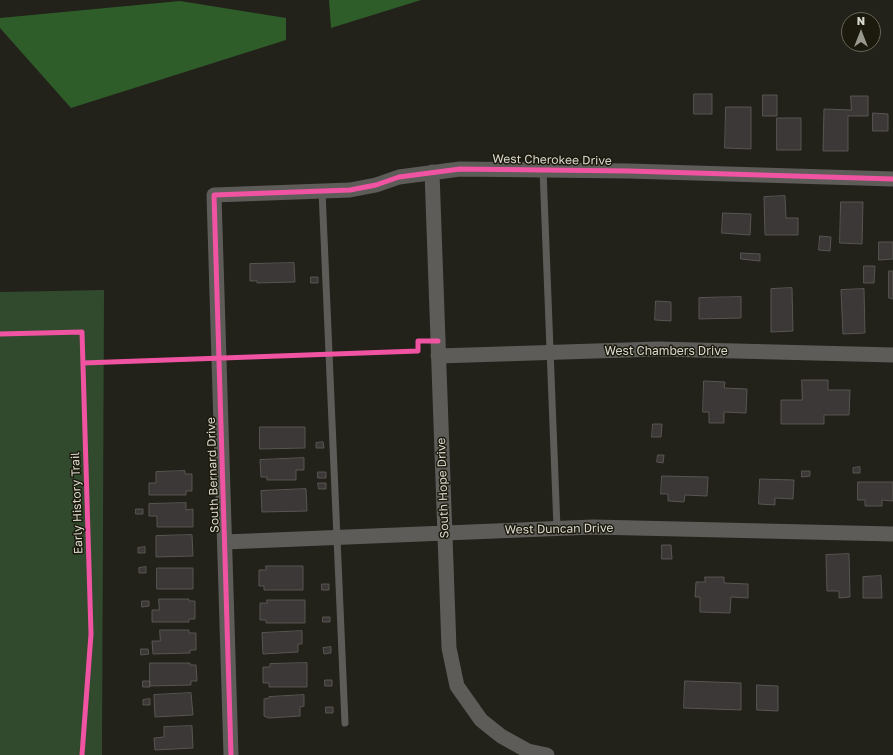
<!DOCTYPE html>
<html>
<head>
<meta charset="utf-8">
<style>
  body { margin:0 }
  #map { position:relative; width:893px; height:755px; overflow:hidden; background:#22211a; font-family:"Golos Text",sans-serif }
  canvas { display:block }
  .north { position:absolute; left:841px; top:12px; width:40px; height:40px; box-sizing:border-box; background:#1c1a0d; border:1px solid #68665b; border-radius:50%; rotate:0deg; font-size:11px; font-weight:700; line-height:16px; text-align:center; color:#dad9d0 }
  .north::after { content:''; display:block; margin:auto; width:14px; height:18px; background:#9a9990; clip-path:polygon(50% 0,100% 100%,50% 72%,0 100%) }
</style>
</head>
<body>
<div id="map">
<canvas width="893" height="755"></canvas>
<div class="north">N</div>
</div>
<script>
const context = document.querySelector('canvas').getContext('2d');
context.lineJoin = 'round';
function paint(path, color) { context.fillStyle = color; context.fill(path, 'evenodd'); }
function stroke(path, color, width, dash) { context.strokeStyle = color; context.lineWidth = width; context.lineCap = dash ? 'butt' : 'round'; context.setLineDash(dash || []); context.stroke(path); }
function drawText(font, color, halo, rows, align = 'center') {
  context.font = font + ' "Golos Text",sans-serif'; context.lineWidth = 3; context.setLineDash([]); context.textBaseline = 'middle'; context.strokeStyle = halo; context.fillStyle = color; for (const [text, x, y, turn = 0] of rows) {
    context.save(); context.translate(x, y); context.rotate((+turn || 0) * Math.PI / 180); context.textAlign = isNaN(turn) ? turn : align; if (halo) context.strokeText(text, 0, 0); context.fillText(text, 0, 0); context.restore();
  }
}
paint(new Path2D(`
  M 104,290 L 102,755 L 0,755 L 0,292 Z`), '#314a2e');
paint(new Path2D(`
  M 329,0 L 421,0 L 331,28 Z
  M 180,1 L 286,18 L 286,40 L 71,108 L 0,28 L 0,18 Z`), '#2f5d2a');
const building = new Path2D(`
  M 694,94 L 712,94 L 712,114 L 694,114 Z
  M 763,95 L 777,95 L 777,116 L 763,116 Z
  M 851,96 L 868,96 L 868,116 L 848,116 L 848,151 L 823,151 L 824,109 L 851,110 Z
  M 726,107 L 751,107 L 751,149 L 725,148 Z
  M 873,113 L 888,114 L 888,131 L 873,131 Z
  M 777,118 L 801,118 L 801,150 L 777,150 Z
  M 785,196 L 786,218 L 798,218 L 798,235 L 765,235 L 764,197 Z
  M 841,202 L 863,202 L 862,244 L 840,243 Z
  M 723,213 L 751,214 L 750,235 L 722,233 Z
  M 820,236 L 831,237 L 830,251 L 819,250 Z
  M 879,242 L 893,242 L 893,259 L 879,260 Z
  M 741,253 L 760,254 L 760,261 L 741,259 Z
  M 294,263 L 295,282 L 257,283 L 257,281 L 250,281 L 250,264 Z
  M 864,266 L 875,266 L 874,283 L 864,283 Z
  M 889,271 L 893,271 L 893,299 L 889,298 Z
  M 311,277 L 318,277 L 318,283 L 311,283 Z
  M 792,288 L 793,331 L 771,332 L 771,289 Z
  M 864,289 L 865,333 L 843,334 L 841,290 Z
  M 741,297 L 741,318 L 699,319 L 699,298 Z
  M 656,301 L 671,302 L 671,321 L 655,320 Z
  M 802,380 L 828,380 L 828,390 L 850,390 L 849,415 L 824,415 L 824,424 L 781,424 L 781,400 L 802,400 Z
  M 704,381 L 725,382 L 724,388 L 747,389 L 746,413 L 724,412 L 724,423 L 709,423 L 709,412 L 703,412 Z
  M 653,424 L 662,424 L 661,437 L 652,437 Z
  M 260,427 L 305,427 L 305,448 L 260,449 Z
  M 323,442 L 324,448 L 316,448 L 316,443 Z
  M 658,455 L 664,455 L 663,463 L 657,462 Z
  M 304,458 L 304,470 L 296,470 L 296,480 L 267,480 L 267,477 L 261,477 L 260,460 Z
  M 860,467 L 860,473 L 853,473 L 853,468 Z
  M 185,471 L 185,474 L 192,474 L 192,491 L 186,491 L 186,495 L 149,495 L 149,483 L 156,483 L 156,472 Z
  M 802,471 L 810,471 L 810,476 L 802,477 Z
  M 318,472 L 326,472 L 326,478 L 318,478 Z
  M 662,476 L 708,477 L 707,496 L 685,495 L 684,502 L 668,501 L 668,494 L 661,494 Z
  M 760,479 L 794,480 L 793,499 L 775,498 L 775,505 L 759,504 Z
  M 858,482 L 893,482 L 893,501 L 882,500 L 882,506 L 865,506 L 865,500 L 858,500 Z
  M 318,483 L 326,483 L 326,489 L 319,489 Z
  M 306,489 L 307,511 L 262,512 L 261,491 Z
  M 186,503 L 186,510 L 193,509 L 193,527 L 157,527 L 157,516 L 149,516 L 149,504 Z
  M 136,509 L 143,509 L 143,514 L 136,514 Z
  M 192,535 L 193,556 L 156,557 L 156,536 Z
  M 662,545 L 671,545 L 672,559 L 662,559 Z
  M 145,547 L 145,553 L 138,553 L 138,548 Z
  M 849,554 L 850,597 L 839,598 L 839,591 L 827,591 L 826,555 Z
  M 266,566 L 303,566 L 303,590 L 264,590 L 264,586 L 259,586 L 259,570 L 266,570 Z
  M 146,567 L 146,573 L 139,573 L 139,568 Z
  M 157,568 L 193,568 L 193,589 L 157,589 Z
  M 881,576 L 882,598 L 863,598 L 863,577 Z
  M 705,577 L 724,577 L 724,583 L 748,584 L 748,598 L 731,597 L 730,613 L 700,612 L 700,597 L 695,597 L 696,582 L 705,582 Z
  M 322,584 L 329,584 L 329,590 L 322,590 Z
  M 159,599 L 189,599 L 189,601 L 195,601 L 195,619 L 189,619 L 189,622 L 152,622 L 152,610 L 159,610 Z
  M 267,600 L 305,600 L 305,623 L 266,623 L 266,620 L 260,620 L 260,603 L 267,603 Z
  M 142,601 L 149,601 L 149,606 L 142,607 Z
  M 323,617 L 330,617 L 330,622 L 323,622 Z
  M 160,630 L 189,630 L 189,633 L 196,633 L 196,650 L 190,650 L 190,653 L 153,654 L 152,641 L 160,641 Z
  M 302,631 L 302,644 L 298,644 L 298,652 L 263,654 L 262,633 Z
  M 331,647 L 331,653 L 324,654 L 323,648 Z
  M 141,649 L 148,649 L 149,654 L 141,655 Z
  M 150,663 L 190,663 L 190,665 L 196,665 L 197,681 L 191,681 L 191,685 L 150,686 Z
  M 307,663 L 307,687 L 269,687 L 269,683 L 263,683 L 263,667 L 270,667 L 270,664 Z
  M 325,680 L 332,680 L 332,686 L 325,686 Z
  M 143,681 L 150,681 L 150,687 L 143,687 Z
  M 685,681 L 741,683 L 741,710 L 684,708 Z
  M 757,685 L 778,686 L 778,711 L 757,710 Z
  M 191,693 L 193,715 L 155,717 L 154,695 Z
  M 304,695 L 304,706 L 300,707 L 300,716 L 269,718 L 264,716 L 264,699 L 269,698 L 269,697 Z
  M 150,699 L 150,705 L 143,705 L 143,700 Z
  M 326,707 L 333,707 L 333,713 L 326,713 Z
  M 192,726 L 193,748 L 155,750 L 154,738 L 164,737 L 164,727 Z`);
paint(building, '#3b3837');
stroke(building, '#585553', 1);
stroke(new Path2D(`
  M 543,170 L 557,528
  M 322,191 L 345,723`), '#5e5c59', 7);
stroke(new Path2D(`
  M 432,172 L 449,648 L 457,686 L 481,720 L 501,736 L 528,751 L 547,755
  M 438,356 L 658,349 L 893,355
  M 225,542 L 593,527 L 893,534
  M 231,755 L 214,195 L 350,190 L 376,185 L 399,177 L 460,169 L 629,171 L 893,179`), '#5e5c59', 15);
stroke(new Path2D(`
  M 0,334 L 82,332 L 91,634 L 82,755
  M 83,363 L 418,351 L 418,341 L 438,341
  M 231,755 L 214,195 L 350,190 L 376,185 L 399,177 L 460,169 L 629,171 L 893,179`), '#f153a3', 5);
drawText('12px', '#dad9d0', '#1c1a0d', [
  ["West Cherokee Drive",552,160,1],
  ["West Chambers Drive",666,351],
  ["South Bernard Drive",213,475,-92],
  ["South Hope Drive",443,488,-92],
  ["Early History Trail",77,503,-92],
  ["West Duncan Drive",559,529,-1]
]);
</script>
</body>
</html>
